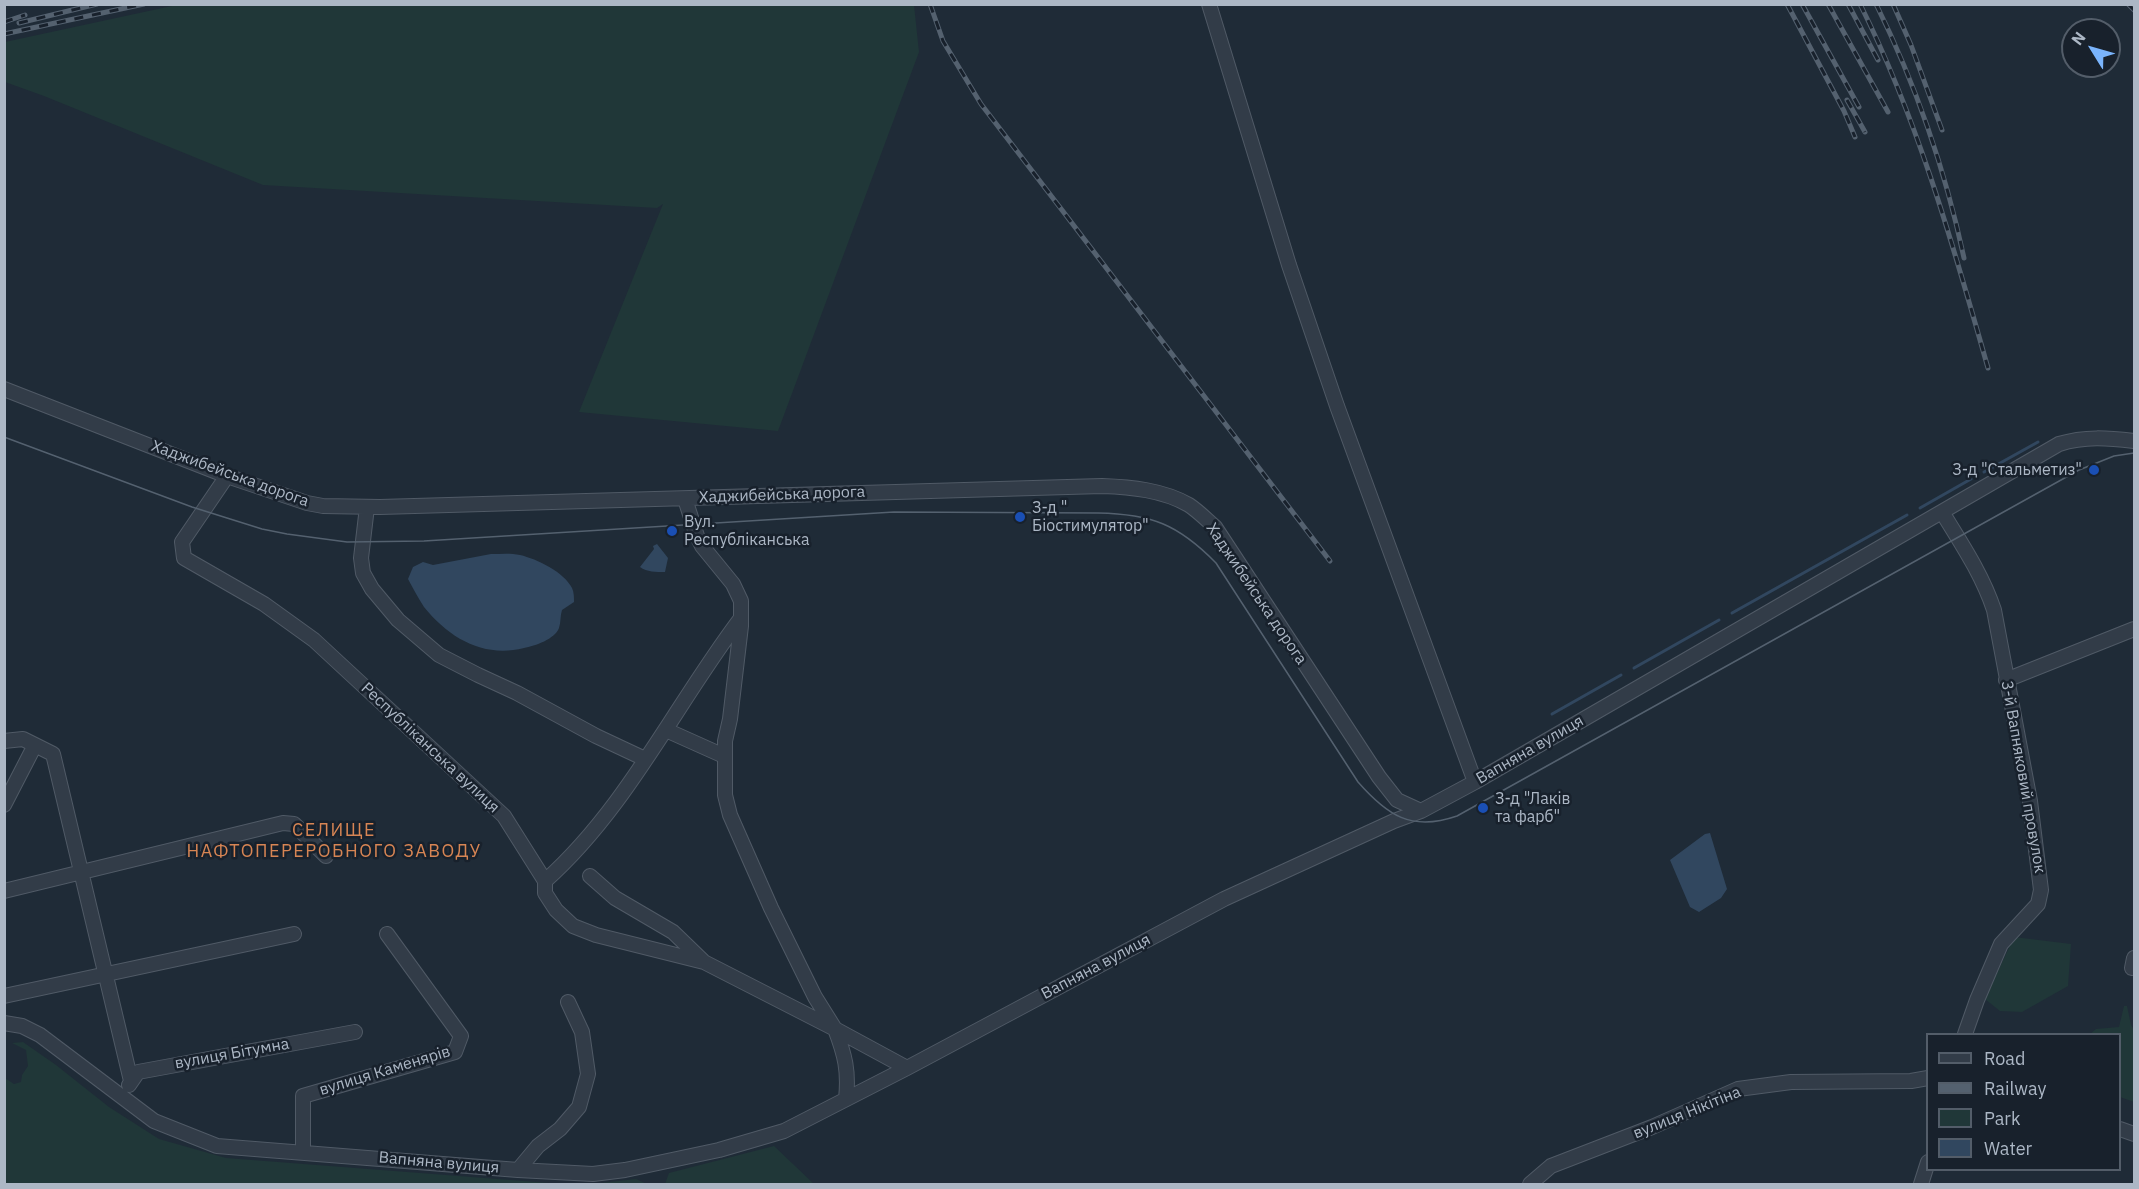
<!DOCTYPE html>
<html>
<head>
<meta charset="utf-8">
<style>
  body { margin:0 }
  #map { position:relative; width:2139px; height:1189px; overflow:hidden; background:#1f2b37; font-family:"IBM Plex Sans",sans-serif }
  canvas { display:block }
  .frame { position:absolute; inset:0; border:6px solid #acb7c5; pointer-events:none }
  .legend { position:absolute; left:1926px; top:1033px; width:195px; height:138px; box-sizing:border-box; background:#18212c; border:2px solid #535d69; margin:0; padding:8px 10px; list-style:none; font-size:18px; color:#acb7c5 }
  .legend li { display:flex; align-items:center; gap:12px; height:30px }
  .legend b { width:30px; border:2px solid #535d69 }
  .north { position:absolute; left:2061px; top:18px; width:60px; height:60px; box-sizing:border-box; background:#18212c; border:2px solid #535d69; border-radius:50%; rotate:307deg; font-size:16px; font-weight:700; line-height:24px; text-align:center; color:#acb7c5 }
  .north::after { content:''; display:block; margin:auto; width:21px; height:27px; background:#7ab4fc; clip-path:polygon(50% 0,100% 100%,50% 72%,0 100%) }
</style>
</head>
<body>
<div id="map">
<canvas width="2139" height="1189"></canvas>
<div class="frame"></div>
<ul class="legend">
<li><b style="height:8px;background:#323c48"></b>Road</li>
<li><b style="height:8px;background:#54616f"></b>Railway</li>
<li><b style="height:16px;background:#203738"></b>Park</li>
<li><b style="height:16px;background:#31475f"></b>Water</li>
</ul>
<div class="north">N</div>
</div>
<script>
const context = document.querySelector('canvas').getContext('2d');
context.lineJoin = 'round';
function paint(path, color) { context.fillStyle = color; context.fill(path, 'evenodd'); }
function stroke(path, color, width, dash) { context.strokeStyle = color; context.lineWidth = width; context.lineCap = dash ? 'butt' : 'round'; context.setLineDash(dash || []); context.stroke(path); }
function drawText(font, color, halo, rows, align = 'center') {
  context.font = font + ' "IBM Plex Sans",sans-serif'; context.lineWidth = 5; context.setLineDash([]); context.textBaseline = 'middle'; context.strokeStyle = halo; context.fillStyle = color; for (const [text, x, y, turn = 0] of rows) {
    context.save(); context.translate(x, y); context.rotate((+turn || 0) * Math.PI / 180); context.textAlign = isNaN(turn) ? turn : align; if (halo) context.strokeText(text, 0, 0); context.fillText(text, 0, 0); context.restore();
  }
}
paint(new Path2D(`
  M 181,4 L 914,5 L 919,52 L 778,431 L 579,412 L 663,204 L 657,208 L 263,185 L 44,96 L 5,82 L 5,42 Z
  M 2014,937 L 2071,944 L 2068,986 L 2022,1012 L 2000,1011 L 1985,999 Z
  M 2124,1006 L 2127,1006 L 2131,1025 L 2134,1030 L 2134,1102 L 2120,1097 L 2120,1034 L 2090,1034 L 2096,1029 L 2119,1027 Z
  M 23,1042 L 56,1065 L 109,1107 L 159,1139 L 226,1158 L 562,1184 L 5,1184 L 5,1078 L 14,1084 L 21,1082 L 22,1075 L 28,1066 L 26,1050 L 12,1043 Z
  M 774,1146 L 814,1184 L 665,1184 L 669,1173 Z
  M 636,1179 L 647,1184 L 592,1184 Z`), '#203738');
paint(new Path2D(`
  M 657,544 L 668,558 L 665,572 C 656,572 647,572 640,567 L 654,549 L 653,546 Z
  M 491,554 C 501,554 511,553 520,555 C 537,559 564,572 572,588 C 574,592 574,598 574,602 L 562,610 C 560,616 561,622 559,628 C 555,639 535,646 524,648 C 484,658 450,639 424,607 C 418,598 413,588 408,579 L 413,567 L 423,562 L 433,565 Z
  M 1710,833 L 1727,889 L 1721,898 L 1699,912 L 1690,907 L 1670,860 L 1705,834 Z`), '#31475f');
stroke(new Path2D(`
  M 1984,472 L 2038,442
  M 1920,508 L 1971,479
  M 1732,613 L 1907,515
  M 1634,668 L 1719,620
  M 1552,714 L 1621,675`), '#31475f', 3);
const minor = new Path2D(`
  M 1209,4 L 1289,265 L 1337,406 L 1475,782
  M 4,389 L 227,476 L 307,503 L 323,506 L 380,507 L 1102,486 C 1131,487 1163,490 1189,505 C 1198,511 1207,520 1215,527 L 1379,777 L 1397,800 L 1421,811
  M 227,476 L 182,542 L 184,558 L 264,604 L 314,640 L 504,816 L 545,881 L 545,893 L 556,910 L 573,926 L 596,935 L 704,962 L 835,1029 C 845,1055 849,1071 846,1099
  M 685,499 L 697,536 L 702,546 L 733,584 L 741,601 L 741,626 L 730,719 L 725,741 L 725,795 L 730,815 L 771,908 L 815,997 L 835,1029 L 907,1068
  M 367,507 L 361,558 L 363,573 L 372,589 L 398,620 L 439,655 L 478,675 L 517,693 L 596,736 L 645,759
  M 1942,512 C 1961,543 1982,574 1994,610 L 2030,801 L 2041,890 L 2038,904 L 2001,944 L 1977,1000 L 1965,1034
  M 2006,680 L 2134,629
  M 666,730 L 724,756
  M 4,741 L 23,739 L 53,754 L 131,1081
  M 4,805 L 35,745
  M 590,876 L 615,898 L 673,932 L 703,961
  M 545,881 C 627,808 675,705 741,618
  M 4,891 L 283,823 L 294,824 L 326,856
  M 2132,968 L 2134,958
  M 4,996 L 294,934
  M 4,1023 L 22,1026 L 40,1035 L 154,1121 L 217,1146 L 518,1170 L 593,1174 L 625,1170 L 719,1150 L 784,1131 L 907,1068 L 1224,899 L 1394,821 L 1421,811 L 1475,782 L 2059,444 C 2085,436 2108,438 2134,441
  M 129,1085 L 138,1072 L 355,1032
  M 2120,1129 L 2134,1134
  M 303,1152 L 303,1096 L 455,1052 L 461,1036 L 387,934
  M 518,1170 L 538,1146 L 560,1129 L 579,1107 L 588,1074 L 582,1032 L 568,1002
  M 1530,1184 L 1551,1166 L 1652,1127 L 1738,1089 L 1791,1082 L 1911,1081 L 1928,1078
  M 1921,1184 L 1928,1162`);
stroke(minor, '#505a66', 16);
stroke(minor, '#323c48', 14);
stroke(new Path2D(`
  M 4,437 L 192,507 L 262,529 L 287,534 L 347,542 L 424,541 L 894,512 L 1098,513 C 1151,514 1178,524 1216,563 L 1358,782 C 1387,815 1411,832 1457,816 L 2079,470 L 2114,456 L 2134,453`), '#54616f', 1.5);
const rail = new Path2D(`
  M 930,4 L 943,41 L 981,104 L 1330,561
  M 1787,4 L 1844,111 L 1855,137
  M 1802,4 L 1859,107
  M 1828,4 L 1888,112
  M 1848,4 L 1878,60
  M 1860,4 C 1918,120 1953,245 1988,368
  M 1876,4 C 1916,85 1945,169 1964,258
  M 1893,4 L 1911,45 L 1942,130
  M 2128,4 L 2134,10
  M 4,22 L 25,15
  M 19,23 L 97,4
  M 4,34 L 144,4
  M 1847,100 L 1865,132`);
stroke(rail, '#54616f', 5);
stroke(rail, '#18212c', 3, [9]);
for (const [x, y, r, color] of [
  [2094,470,6,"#1a4fb4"],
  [1020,517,6,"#1a4fb4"],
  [672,531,6,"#1a4fb4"],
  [1483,808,6,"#1a4fb4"]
]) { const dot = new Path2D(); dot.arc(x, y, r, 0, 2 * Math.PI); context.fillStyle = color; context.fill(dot); stroke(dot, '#18212c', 2); }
drawText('16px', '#acb7c5', '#18212c', [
  ["З-д \"Стальметиз\"",2082,470,"right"],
  ["З-д \"",1032,508],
  ["Біостимулятор\"",1032,526],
  ["Вул.",684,522],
  ["Республіканська",684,540],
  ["З-д \"Лаків",1495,799],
  ["та фарб\"",1495,817]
], 'left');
drawText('16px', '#acb7c5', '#18212c', [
  ["Хаджибейська дорога",230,474,20],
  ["Хаджибейська дорога",782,495,-2],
  ["Хаджибейська дорога",1256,594,56],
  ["Республіканська вулиця",430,748,43],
  ["Вапняна вулиця",1530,750,-30],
  ["3-й Вапняковий провулок",2023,777,80],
  ["Вапняна вулиця",1096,967,-28],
  ["вулиця Бітумна",232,1054,-10],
  ["вулиця Каменярів",385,1071,-17],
  ["вулиця Нікітіна",1687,1113,-22],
  ["Вапняна вулиця",439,1163,5]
]);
context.letterSpacing = '1.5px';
drawText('18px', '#d78554', '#18212c', [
  ["СЕЛИЩЕ",334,831],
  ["НАФТОПЕРЕРОБНОГО ЗАВОДУ",334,852]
]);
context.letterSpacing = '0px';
</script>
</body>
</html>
